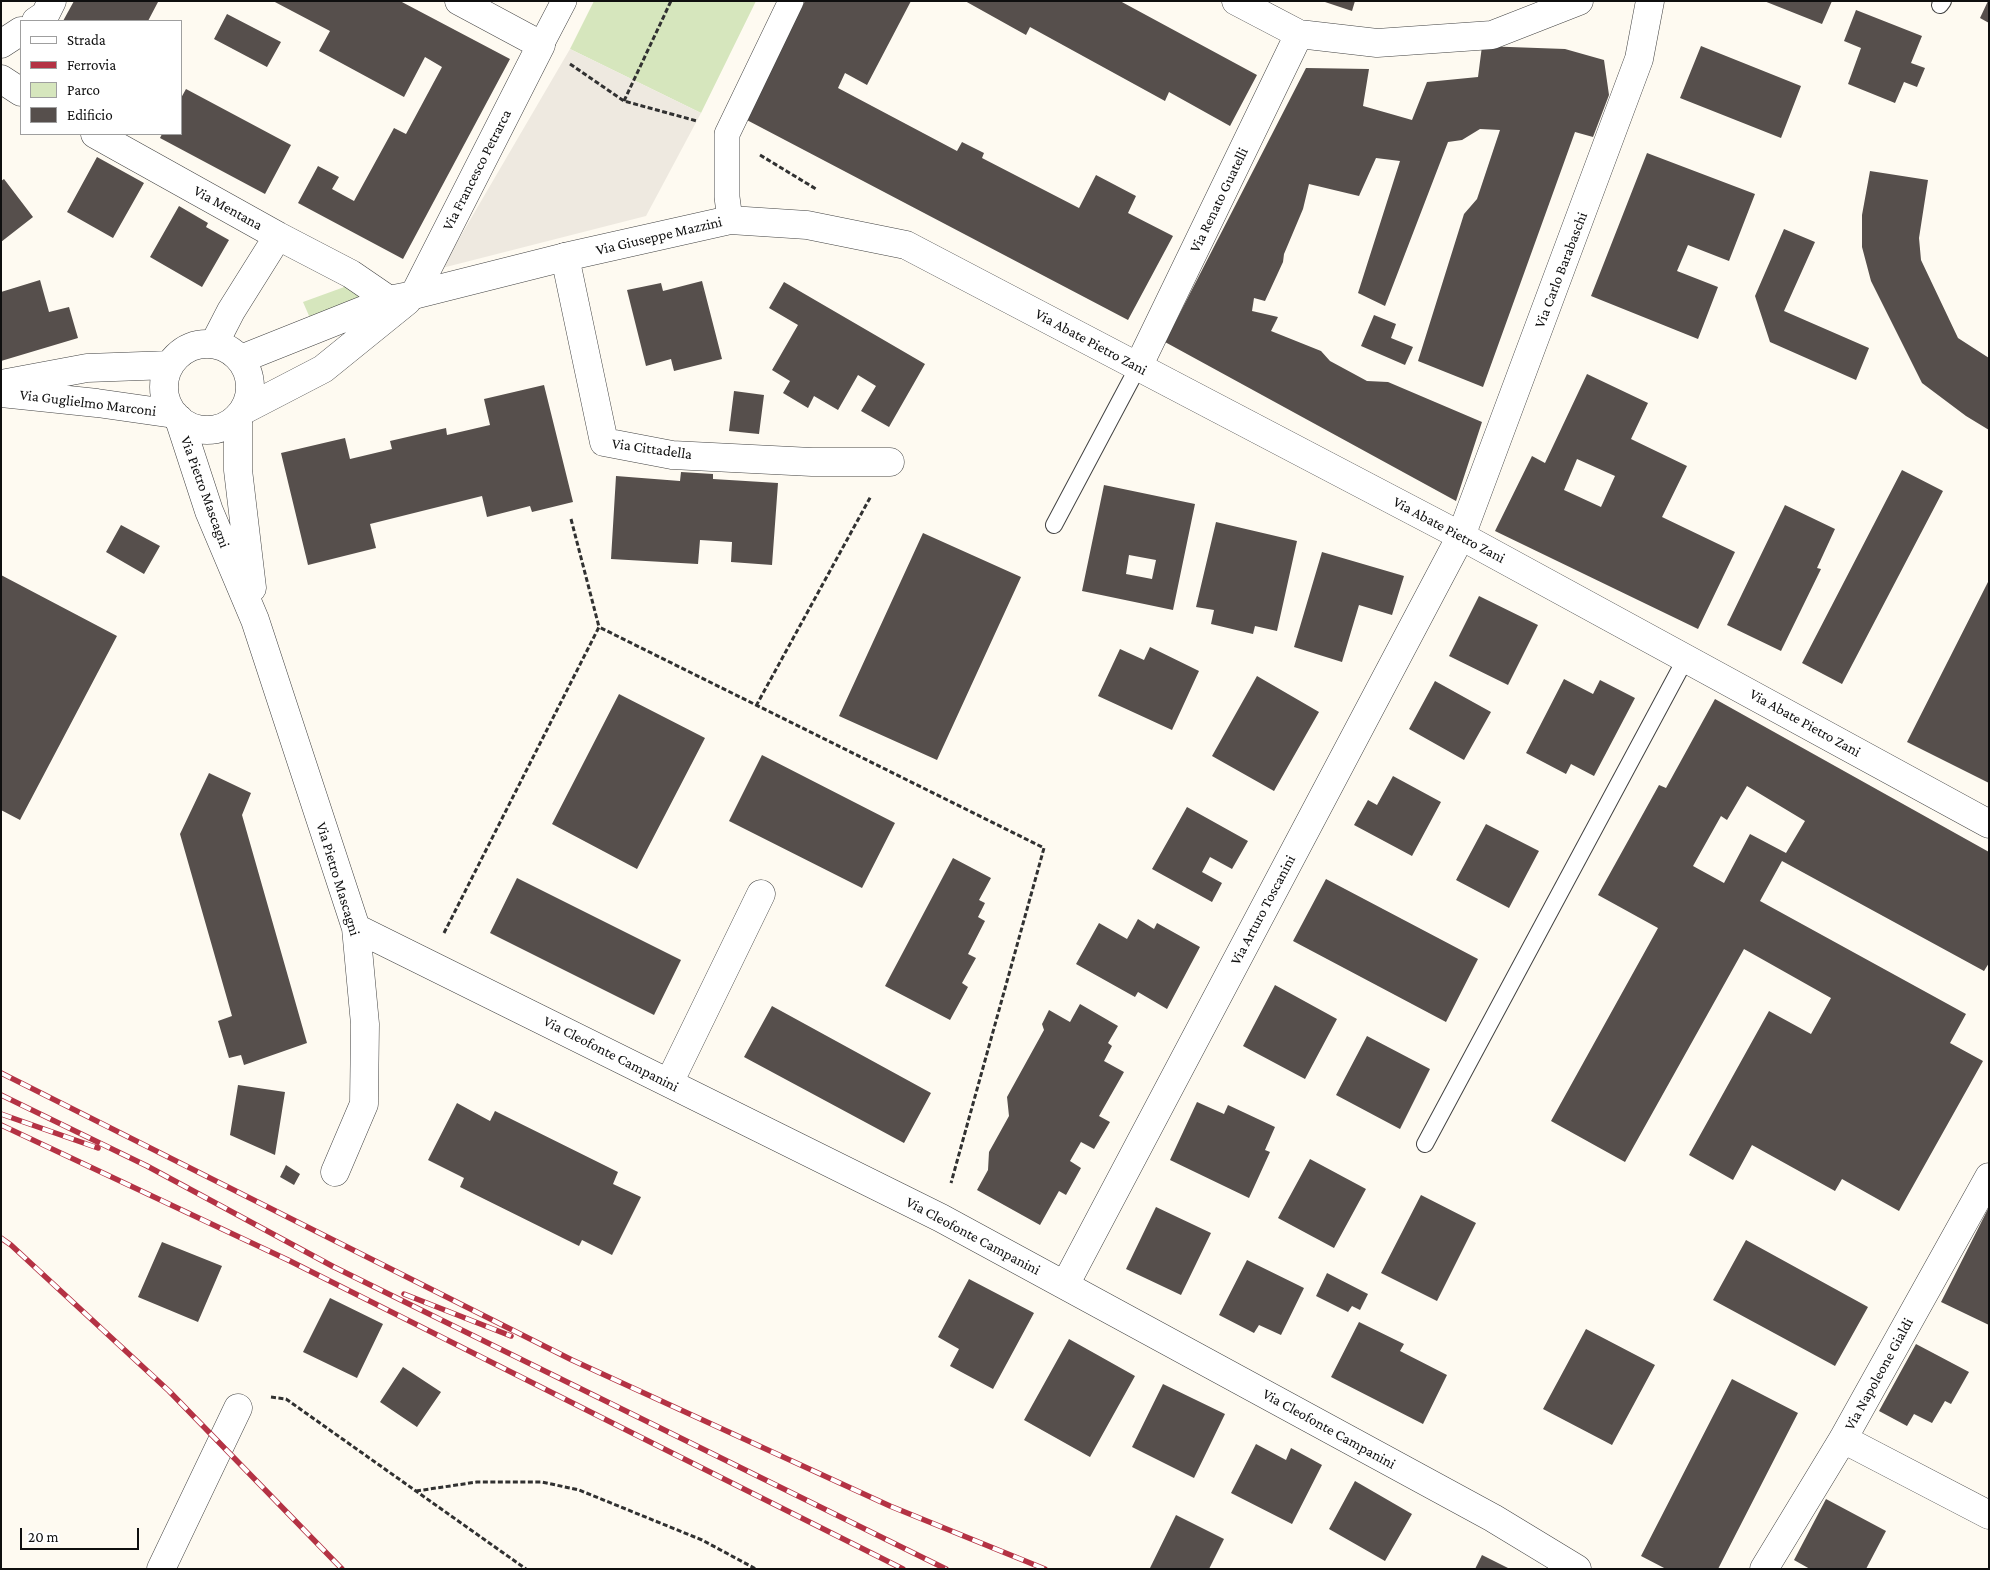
<!DOCTYPE html>
<html>
<head>
<meta charset="utf-8">
<style>
  body { margin:0 }
  #map { position:relative; width:1990px; height:1570px; overflow:hidden; background:#fefaf1; font-family:"Crimson Pro",serif }
  canvas { display:block }
  .frame { position:absolute; inset:0; border:2px solid #0f0f0f; pointer-events:none }
  .legend { position:absolute; left:20px; top:20px; width:162px; height:115px; box-sizing:border-box; background:#fff; border:1px solid #9f9f9f; margin:0; padding:6px 9px; list-style:none; font-size:15px; color:#0f0f0f }
  .legend li { display:flex; align-items:center; gap:10px; height:25px }
  .legend b { width:25px; border:1px solid #9f9f9f }
  .scale { position:absolute; left:20px; top:1528px; width:119px; height:22px; box-sizing:border-box; border:2px solid #0f0f0f; border-top:0; padding-left:6px; font-size:15px; line-height:18px; white-space:nowrap; color:#0f0f0f; -webkit-text-stroke:4px #fff; paint-order:stroke }
</style>
</head>
<body>
<div id="map">
<canvas width="1990" height="1570"></canvas>
<div class="frame"></div>
<ul class="legend">
<li><b style="height:6px;background:#fff"></b>Strada</li>
<li><b style="height:6px;background:#b43244"></b>Ferrovia</li>
<li><b style="height:14px;background:#d6e6bd"></b>Parco</li>
<li><b style="height:14px;background:#564f4c"></b>Edificio</li>
</ul>
<div class="scale">20 m</div>
</div>
<script>
const context = document.querySelector('canvas').getContext('2d');
context.lineJoin = 'round';
function paint(path, color) { context.fillStyle = color; context.fill(path, 'evenodd'); }
function stroke(path, color, width, dash) { context.strokeStyle = color; context.lineWidth = width; context.lineCap = dash ? 'butt' : 'round'; context.setLineDash(dash || []); context.stroke(path); }
function drawText(font, color, halo, rows, align = 'center') {
  context.font = font + ' "Crimson Pro",serif'; context.lineWidth = 5; context.setLineDash([]); context.textBaseline = 'middle'; context.strokeStyle = halo; context.fillStyle = color; for (const [text, x, y, turn = 0] of rows) {
    context.save(); context.translate(x, y); context.rotate((+turn || 0) * Math.PI / 180); context.textAlign = isNaN(turn) ? turn : align; if (halo) context.strokeText(text, 0, 0); context.fillText(text, 0, 0); context.restore();
  }
}
paint(new Path2D(`
  M 594,1 L 756,1 L 701,113 L 570,49 Z
  M 347,286 L 366,296 L 310,318 L 303,302 Z`), '#d6e6bd');
paint(new Path2D(`
  M 570,49 L 701,113 L 646,216 L 442,268 Z`), '#eee9e0');
paint(new Path2D(`
  M 74,1 L 156,1 L 158,2 L 148,21 L 63,21 Z
  M 273,1 L 400,1 L 510,59 L 403,259 L 298,203 L 318,166 L 339,177 L 332,189 L 354,201 L 394,128 L 406,134 L 442,67 L 425,57 L 404,97 L 319,51 L 330,31 Z
  M 805,1 L 911,1 L 867,85 L 845,73 L 838,88 L 957,151 L 962,142 L 984,153 L 982,158 L 1079,208 L 1096,175 L 1136,196 L 1128,213 L 1173,236 L 1128,320 L 743,118 Z
  M 965,1 L 1120,1 L 1257,75 L 1230,126 L 1169,92 L 1165,101 L 1030,27 L 1026,35 Z
  M 1322,1 L 1355,1 L 1352,11 Z
  M 1764,1 L 1832,1 L 1822,24 Z
  M 1988,1 L 1989,1 L 1989,23 L 1980,18 Z
  M 1856,10 L 1922,36 L 1911,63 L 1925,68 L 1917,87 L 1904,82 L 1895,103 L 1848,84 L 1861,48 L 1844,41 Z
  M 227,14 L 281,42 L 267,67 L 214,39 Z
  M 1482,46 L 1565,49 L 1604,60 L 1609,95 L 1593,137 L 1575,132 L 1483,387 L 1418,361 L 1464,214 L 1477,199 L 1500,130 L 1480,129 L 1462,140 L 1448,142 L 1385,306 L 1358,293 L 1400,161 L 1376,158 L 1359,196 L 1309,184 L 1303,209 L 1284,254 L 1283,262 L 1265,301 L 1254,298 L 1252,311 L 1278,317 L 1271,331 L 1321,351 L 1330,361 L 1367,381 L 1388,382 L 1482,422 L 1456,501 L 1165,342 L 1306,68 L 1369,69 L 1363,106 L 1412,120 L 1427,82 L 1478,77 Z
  M 1701,46 L 1801,86 L 1781,138 L 1680,98 Z
  M 186,89 L 291,145 L 265,194 L 160,138 L 162,134 L 181,134 L 181,98 Z
  M 1647,153 L 1755,194 L 1729,261 L 1688,245 L 1677,271 L 1718,287 L 1698,339 L 1591,296 Z
  M 97,157 L 144,183 L 113,238 L 67,212 Z
  M 1870,171 L 1928,180 L 1919,238 L 1921,260 L 1958,338 L 1989,358 L 1989,430 L 1966,416 L 1922,383 L 1871,281 L 1862,247 L 1862,215 Z
  M 4,179 L 33,217 L 1,242 L 1,181 Z
  M 179,206 L 208,223 L 206,227 L 229,240 L 202,287 L 150,257 Z
  M 1784,229 L 1815,242 L 1784,311 L 1869,348 L 1856,380 L 1770,342 L 1755,296 Z
  M 40,280 L 49,312 L 69,307 L 78,338 L 1,361 L 1,292 Z
  M 702,281 L 722,359 L 674,371 L 671,359 L 646,366 L 627,290 L 661,283 L 663,291 Z
  M 784,282 L 925,364 L 889,427 L 861,411 L 876,386 L 858,375 L 838,410 L 814,396 L 808,408 L 783,393 L 790,381 L 772,370 L 798,325 L 769,308 Z
  M 1374,315 L 1396,324 L 1391,338 L 1413,347 L 1405,365 L 1361,346 Z
  M 1587,374 L 1648,403 L 1631,439 L 1687,466 L 1662,517 L 1735,552 L 1698,629 L 1495,531 L 1532,456 L 1545,463 ZM 1577,459 L 1615,476 L 1601,507 L 1564,490 Z
  M 544,385 L 573,502 L 532,512 L 530,506 L 487,517 L 482,496 L 370,524 L 376,548 L 308,565 L 281,453 L 345,438 L 350,459 L 392,449 L 390,441 L 446,428 L 447,435 L 490,425 L 484,399 Z
  M 734,391 L 764,395 L 759,434 L 729,431 Z
  M 1902,470 L 1943,491 L 1842,684 L 1802,663 Z
  M 681,472 L 713,474 L 713,479 L 778,483 L 772,565 L 731,562 L 732,542 L 700,540 L 698,564 L 611,559 L 616,476 L 680,481 Z
  M 1104,485 L 1195,504 L 1173,610 L 1082,591 ZM 1129,555 L 1156,560 L 1152,579 L 1126,574 Z
  M 1785,505 L 1835,529 L 1817,568 L 1821,569 L 1781,651 L 1727,625 Z
  M 1216,522 L 1297,541 L 1277,631 L 1255,626 L 1253,634 L 1211,624 L 1214,610 L 1196,607 Z
  M 121,525 L 160,546 L 144,574 L 106,552 Z
  M 923,533 L 1021,577 L 937,760 L 839,716 Z
  M 1322,552 L 1404,576 L 1392,615 L 1359,605 L 1342,662 L 1294,647 Z
  M 1,575 L 117,636 L 20,820 L 1,810 Z
  M 1989,580 L 1989,783 L 1907,742 Z
  M 1479,596 L 1538,625 L 1508,685 L 1449,656 Z
  M 1150,647 L 1199,671 L 1172,730 L 1098,696 L 1120,649 L 1144,660 Z
  M 1257,676 L 1319,712 L 1274,791 L 1212,756 Z
  M 1564,679 L 1593,694 L 1600,680 L 1635,698 L 1594,776 L 1571,764 L 1566,774 L 1526,753 Z
  M 1435,681 L 1491,712 L 1464,760 L 1409,729 Z
  M 619,694 L 705,738 L 637,869 L 552,824 Z
  M 1715,699 L 1989,852 L 1989,963 L 1984,971 L 1782,861 L 1760,901 L 1966,1014 L 1950,1043 L 1983,1061 L 1899,1211 L 1842,1179 L 1835,1191 L 1752,1145 L 1733,1180 L 1689,1155 L 1769,1011 L 1811,1034 L 1831,998 L 1744,949 L 1625,1162 L 1551,1121 L 1658,928 L 1598,895 L 1659,785 L 1666,788 ZM 1747,786 L 1805,821 L 1786,853 L 1750,834 L 1724,883 L 1693,866 L 1721,816 L 1727,820 Z
  M 762,755 L 895,823 L 862,888 L 729,821 Z
  M 209,773 L 251,793 L 242,815 L 307,1043 L 244,1065 L 241,1055 L 229,1058 L 218,1021 L 232,1016 L 180,834 Z
  M 1393,776 L 1441,802 L 1412,856 L 1354,825 L 1368,800 L 1377,805 Z
  M 1187,807 L 1248,841 L 1232,869 L 1210,857 L 1202,872 L 1222,883 L 1212,902 L 1152,869 Z
  M 1486,824 L 1539,851 L 1509,908 L 1456,880 Z
  M 953,858 L 991,878 L 979,900 L 985,903 L 978,917 L 985,921 L 968,954 L 976,958 L 962,983 L 968,987 L 950,1020 L 885,986 Z
  M 517,878 L 681,960 L 654,1015 L 490,933 Z
  M 1326,879 L 1478,959 L 1446,1022 L 1293,941 Z
  M 1138,919 L 1154,929 L 1157,923 L 1200,947 L 1167,1009 L 1138,992 L 1135,997 L 1076,964 L 1099,923 L 1127,939 Z
  M 1275,985 L 1337,1019 L 1305,1079 L 1243,1046 Z
  M 1080,1004 L 1118,1026 L 1108,1043 L 1112,1046 L 1104,1061 L 1124,1072 L 1099,1116 L 1110,1122 L 1094,1149 L 1081,1142 L 1070,1161 L 1081,1168 L 1066,1195 L 1059,1191 L 1040,1225 L 977,1190 L 988,1170 L 989,1152 L 1009,1116 L 1007,1097 L 1044,1030 L 1042,1024 L 1049,1010 L 1070,1022 Z
  M 772,1006 L 931,1093 L 904,1143 L 744,1057 Z
  M 1367,1036 L 1430,1069 L 1400,1129 L 1336,1095 Z
  M 238,1085 L 285,1092 L 275,1155 L 230,1135 Z
  M 1197,1102 L 1224,1114 L 1228,1105 L 1275,1127 L 1265,1150 L 1270,1152 L 1249,1198 L 1170,1160 Z
  M 457,1103 L 490,1121 L 495,1111 L 618,1172 L 613,1184 L 641,1197 L 612,1255 L 582,1240 L 579,1246 L 460,1187 L 464,1178 L 428,1160 Z
  M 1310,1159 L 1366,1189 L 1334,1248 L 1278,1218 Z
  M 286,1165 L 300,1174 L 294,1185 L 280,1177 Z
  M 1421,1195 L 1476,1223 L 1437,1301 L 1381,1273 Z
  M 1156,1207 L 1211,1233 L 1181,1295 L 1126,1269 Z
  M 1989,1207 L 1989,1325 L 1941,1302 Z
  M 1746,1240 L 1868,1307 L 1835,1366 L 1713,1300 Z
  M 162,1242 L 222,1266 L 198,1322 L 138,1297 Z
  M 1247,1260 L 1304,1288 L 1281,1335 L 1259,1325 L 1254,1333 L 1219,1315 Z
  M 1327,1273 L 1368,1294 L 1360,1310 L 1352,1306 L 1348,1312 L 1316,1296 Z
  M 969,1279 L 1034,1313 L 993,1389 L 950,1366 L 959,1349 L 938,1337 Z
  M 330,1298 L 383,1324 L 357,1378 L 303,1352 Z
  M 1359,1322 L 1404,1344 L 1400,1351 L 1447,1375 L 1423,1424 L 1331,1377 Z
  M 1586,1329 L 1655,1365 L 1612,1445 L 1543,1409 Z
  M 1069,1339 L 1135,1376 L 1090,1457 L 1024,1420 Z
  M 1916,1344 L 1969,1372 L 1951,1404 L 1945,1401 L 1932,1423 L 1914,1414 L 1907,1426 L 1879,1411 Z
  M 403,1367 L 441,1392 L 417,1427 L 380,1402 Z
  M 1732,1379 L 1798,1413 L 1718,1569 L 1666,1569 L 1641,1556 Z
  M 1163,1384 L 1225,1414 L 1194,1478 L 1132,1447 Z
  M 1256,1444 L 1286,1460 L 1291,1448 L 1322,1465 L 1292,1524 L 1231,1493 Z
  M 1355,1481 L 1412,1514 L 1385,1561 L 1329,1529 Z
  M 1826,1499 L 1886,1531 L 1866,1569 L 1810,1569 L 1794,1560 Z
  M 1176,1515 L 1224,1539 L 1209,1569 L 1150,1568 Z
  M 1482,1555 L 1510,1569 L 1475,1569 Z`), '#564f4c');
const service = new Path2D(`
  M 1940,5 L 1943,1
  M 1054,525 L 1138,367
  M 1425,1144 L 1686,658`);
const pedestrian = new Path2D(`
  M 541,45 L 564,1
  M 730,220 L 727,197 L 727,134 L 791,1`);
const minor = new Path2D(`
  M 1236,1 L 1299,34 L 1377,43 L 1492,35 L 1579,1
  M 36,21 L 45,15 L 52,1
  M 1,44 L 21,31
  M 1,79 L 21,92
  M 95,134 L 278,236 L 351,274 L 389,300
  M 565,257 L 604,442 L 672,455 L 812,462 L 890,462
  M 414,295 L 541,45 L 459,1
  M 214,344 L 231,311 L 278,236
  M 1138,367 L 1299,34
  M 238,417 L 238,470 L 252,588
  M 179,419 L 209,511 L 255,620 L 356,928 L 365,1024 L 364,1104 L 335,1172
  M 356,928 L 941,1218 L 1493,1518 L 1577,1569
  M 669,1083 L 761,894
  M 1065,1285 L 1461,536 L 1639,59 L 1650,1
  M 1843,1439 L 1989,1515
  M 161,1569 L 238,1408
  M 1764,1569 L 1843,1439 L 1989,1177`);
const tertiary = new Path2D(`
  M164 387a43 43 0 1 1 86 0a43 43 0 1 1-86 0Z
  M 241,359 L 389,300 L 414,295 L 565,257 L 730,220 L 807,225 L 906,245 L 1461,536 L 1989,824
  M 1,384 L 87,368 L 170,365
  M 1,393 L 97,403 L 174,414
  M 244,410 L 323,369 L 407,301`);
stroke(service, '#424242', 18);
stroke(pedestrian, '#424242', 26);
stroke(minor, '#424242', 29);
stroke(tertiary, '#424242', 29);
stroke(new Path2D(`
  M 570,64 L 624,101 L 697,121
  M 624,101 L 671,1
  M 760,155 L 816,189
  M 571,519 L 599,627
  M 756,706 L 871,496
  M 444,933 L 599,627 L 1044,848 L 951,1183
  M 271,1397 L 286,1399 L 526,1569
  M 416,1491 L 477,1482 L 542,1482 L 579,1490 L 702,1540 L 756,1569`), '#313131', 3, [5, 2.5]);
stroke(service, '#fff', 16);
stroke(pedestrian, '#fff', 25);
stroke(minor, '#fff', 28);
stroke(tertiary, '#fff', 28);
const rail = new Path2D(`
  M 1,1073 L 572,1360 L 890,1506 L 1045,1569
  M 1,1095 L 147,1166 L 334,1267 L 946,1569
  M 1,1114 L 98,1148
  M 1,1125 L 288,1260 L 903,1569
  M 1,1238 L 11,1245 L 169,1391 L 342,1569
  M 404,1294 L 511,1336`);
stroke(rail, '#b43244', 5.5);
stroke(rail, '#fff', 4, [11]);
drawText('15px', '#0f0f0f', '#fff', [
  ["Via Francesco Petrarca",477,170,-63],
  ["Via Renato Guatelli",1219,200,-64],
  ["Via Mentana",228,208,29],
  ["Via Giuseppe Mazzini",659,236,-13],
  ["Via Carlo Barabaschi",1561,270,-69],
  ["Via Abate Pietro Zani",1091,342,28],
  ["Via Guglielmo Marconi",88,403,7],
  ["Via Cittadella",652,449,8],
  ["Via Pietro Mascagni",205,492,70],
  ["Via Abate Pietro Zani",1449,530,28],
  ["Via Abate Pietro Zani",1805,723,29],
  ["Via Pietro Mascagni",338,879,73],
  ["Via Arturo Toscanini",1263,910,-62],
  ["Via Cleofonte Campanini",611,1054,27],
  ["Via Cleofonte Campanini",973,1236,28],
  ["Via Napoleone Gialdi",1879,1374,-61],
  ["Via Cleofonte Campanini",1329,1429,29]
]);
</script>
</body>
</html>
